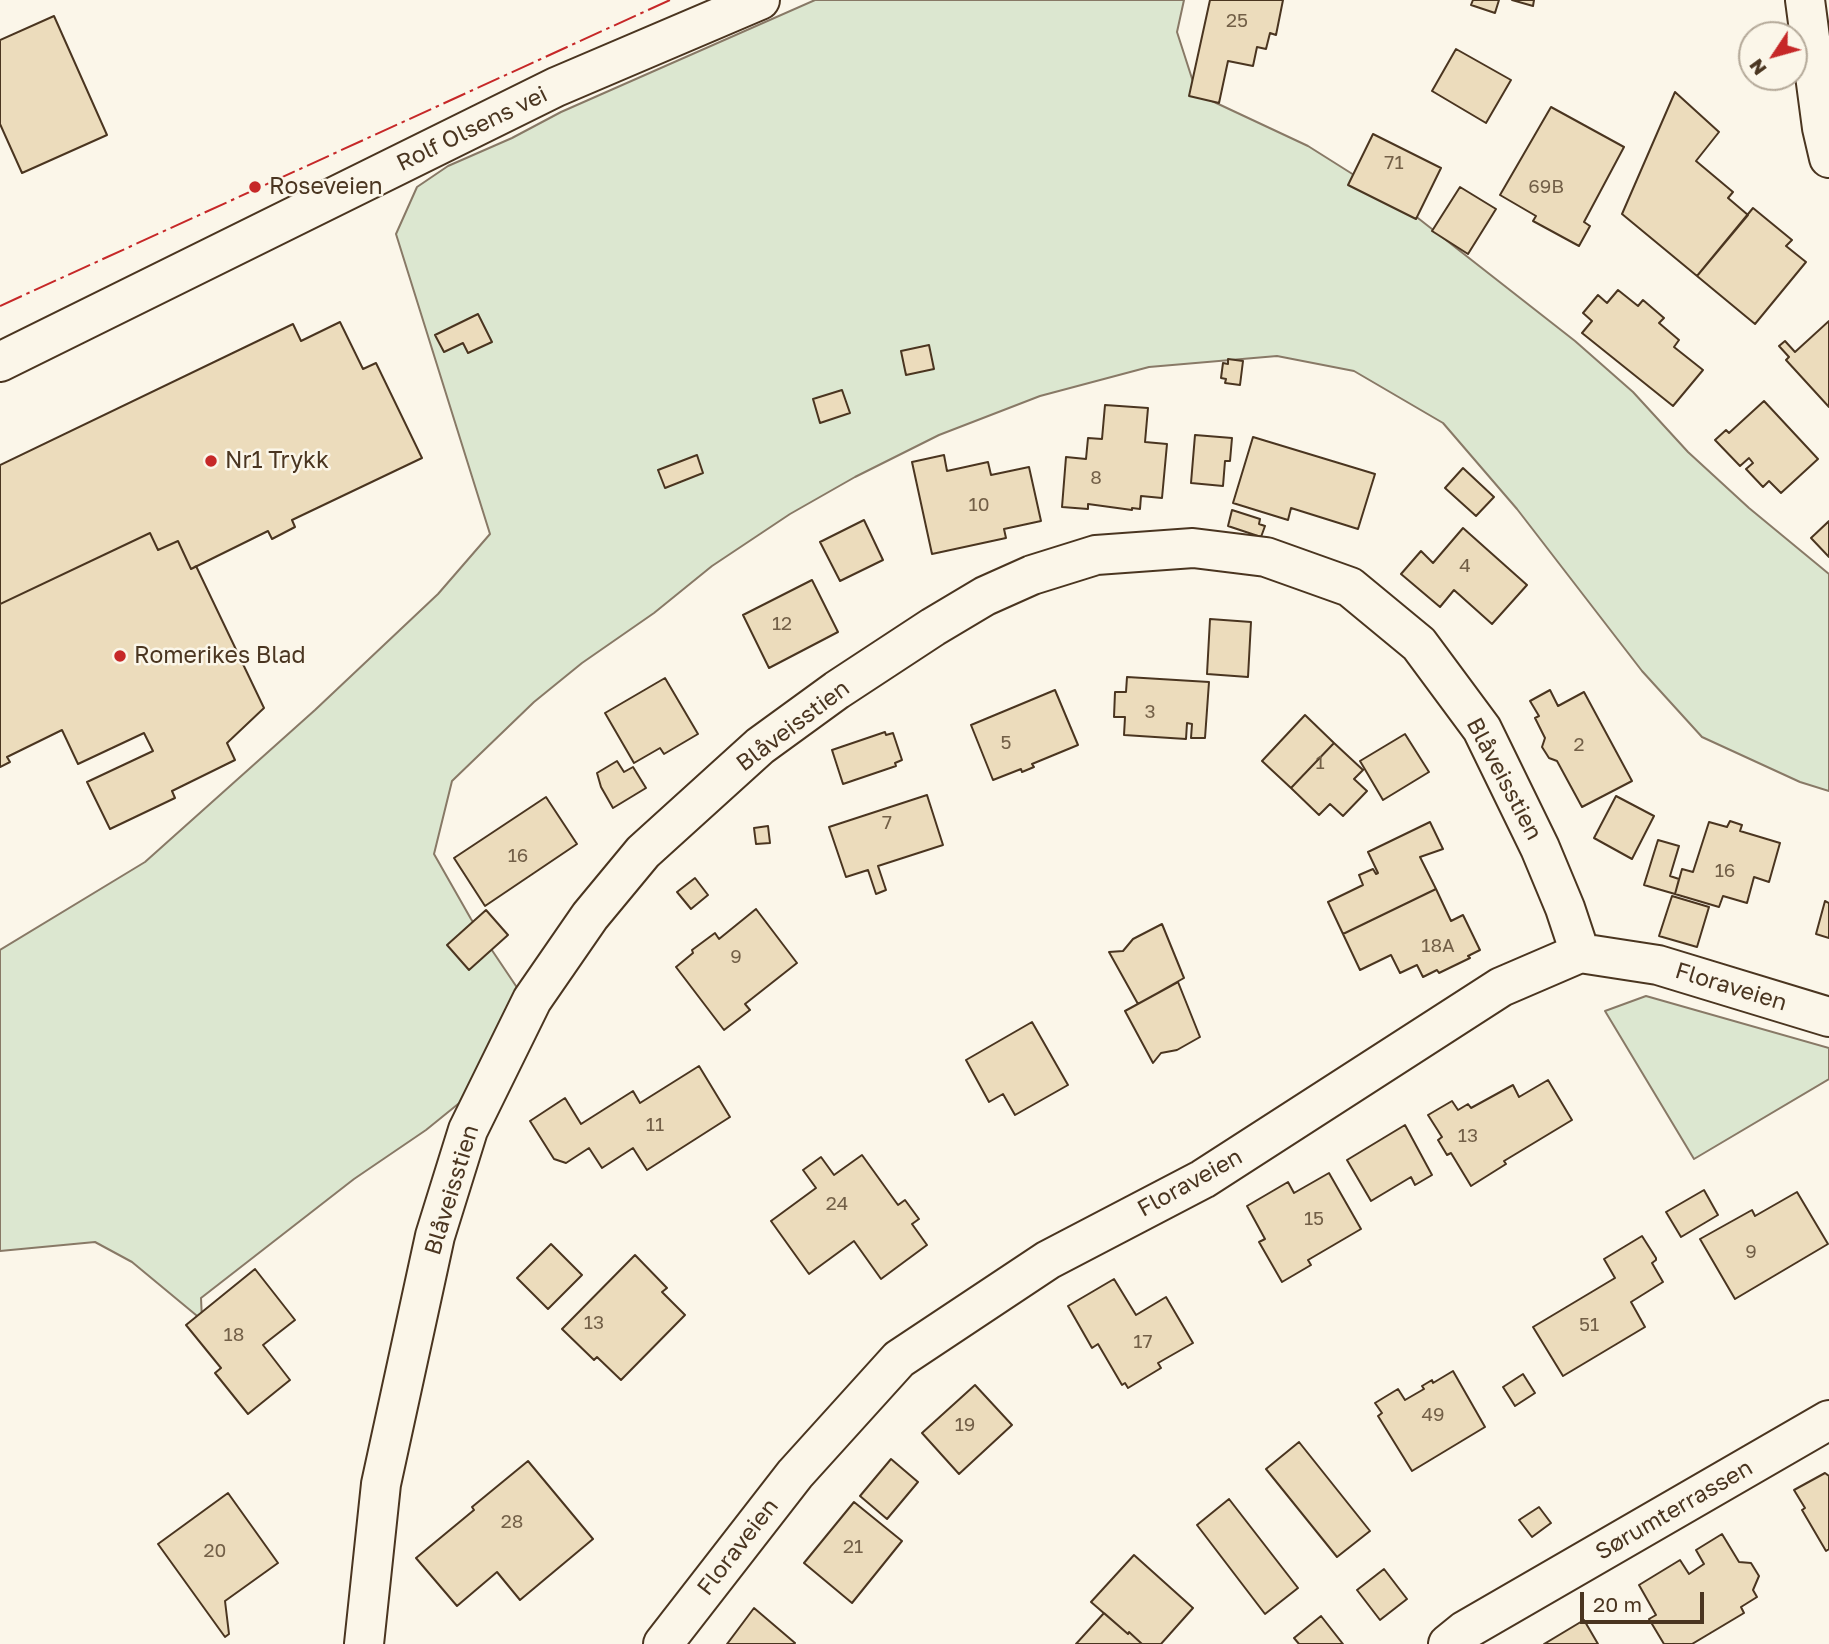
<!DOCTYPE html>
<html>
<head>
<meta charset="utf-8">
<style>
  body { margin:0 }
  #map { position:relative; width:1829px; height:1644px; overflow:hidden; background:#fbf6e9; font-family:"Golos Text",sans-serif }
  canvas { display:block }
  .north { position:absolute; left:1738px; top:21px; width:70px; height:70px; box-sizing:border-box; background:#fbf6e9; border:2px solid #b4a999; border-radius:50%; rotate:234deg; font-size:19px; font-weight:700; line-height:28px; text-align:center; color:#4a3520 }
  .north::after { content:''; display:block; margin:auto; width:24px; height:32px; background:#c62828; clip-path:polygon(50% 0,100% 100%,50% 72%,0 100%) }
  .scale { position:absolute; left:1580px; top:1592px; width:124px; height:32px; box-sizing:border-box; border:4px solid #4a3520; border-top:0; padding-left:9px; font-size:21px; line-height:24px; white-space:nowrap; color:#4a3520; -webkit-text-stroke:5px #fbf6e9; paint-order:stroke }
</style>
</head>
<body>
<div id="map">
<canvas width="1829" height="1644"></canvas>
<div class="north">N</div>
<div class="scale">20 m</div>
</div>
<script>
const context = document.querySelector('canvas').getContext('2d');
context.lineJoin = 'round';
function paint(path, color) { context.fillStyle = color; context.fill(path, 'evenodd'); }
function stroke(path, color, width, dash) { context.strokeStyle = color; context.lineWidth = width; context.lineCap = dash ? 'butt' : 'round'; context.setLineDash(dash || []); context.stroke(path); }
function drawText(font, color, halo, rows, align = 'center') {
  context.font = font + ' "Golos Text",sans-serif'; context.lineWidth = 5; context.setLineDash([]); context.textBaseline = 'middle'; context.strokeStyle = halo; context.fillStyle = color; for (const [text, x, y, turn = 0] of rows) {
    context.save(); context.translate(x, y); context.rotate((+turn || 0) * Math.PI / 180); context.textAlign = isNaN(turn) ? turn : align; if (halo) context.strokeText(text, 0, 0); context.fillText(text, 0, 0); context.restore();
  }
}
const green = new Path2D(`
  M 815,0 L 1184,0 L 1177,32 L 1197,94 L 1308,146 L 1400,204 L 1575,341 L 1633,392 L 1688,452 L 1749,508 L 1829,574 L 1829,791 L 1800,782 L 1702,737 L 1642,671 L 1517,509 L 1443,423 L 1354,371 L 1277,356 L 1149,367 L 1040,396 L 939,435 L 855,477 L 790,514 L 712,566 L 654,613 L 582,663 L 534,702 L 452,781 L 434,854 L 471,919 L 516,986 L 532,1020 L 484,1083 L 426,1130 L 354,1179 L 201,1298 L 202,1320 L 132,1262 L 95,1242 L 0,1251 L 0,950 L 145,862 L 315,710 L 438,594 L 490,534 L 396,234 L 417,187 L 448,166 L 512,138 L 561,112 Z
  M 1646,996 L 1829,1048 L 1829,1079 L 1694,1159 L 1605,1011 Z`);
paint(green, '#dce7d0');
stroke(green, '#887966', 2);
const building = new Path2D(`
  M 1210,0 L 1283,0 L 1276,35 L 1270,33 L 1266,49 L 1257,47 L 1253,66 L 1228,61 L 1219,103 L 1189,96 Z
  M 1473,0 L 1499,0 L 1495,13 L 1471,5 Z
  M 1512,0 L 1534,0 L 1533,6 Z
  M 54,16 L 107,135 L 22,173 L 0,124 L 0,40 Z
  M 1456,49 L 1511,80 L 1486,123 L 1432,91 Z
  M 1675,92 L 1719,132 L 1696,161 L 1733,192 L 1728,198 L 1748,215 L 1697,276 L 1622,214 Z
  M 1551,107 L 1624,147 L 1584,222 L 1590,226 L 1579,246 L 1533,221 L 1536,216 L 1500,195 Z
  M 1373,134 L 1441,168 L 1416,219 L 1348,185 Z
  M 1460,187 L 1496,209 L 1468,254 L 1432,231 Z
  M 1753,208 L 1792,240 L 1786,246 L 1806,262 L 1755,324 L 1697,276 Z
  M 1618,290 L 1638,306 L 1643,300 L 1664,318 L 1659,323 L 1679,340 L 1674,347 L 1703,370 L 1673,406 L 1582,333 L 1592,321 L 1583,313 L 1598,295 L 1607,303 Z
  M 478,314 L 492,342 L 468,353 L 463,343 L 444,352 L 435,335 Z
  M 1829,321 L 1829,407 L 1786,360 L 1789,357 L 1779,346 L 1785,341 L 1795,352 Z
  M 340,322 L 363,369 L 376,363 L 422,458 L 292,520 L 295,527 L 272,539 L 268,531 L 191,569 L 178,541 L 158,550 L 150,533 L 0,604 L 0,465 L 293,324 L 301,341 Z
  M 929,345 L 934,369 L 906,375 L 901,351 Z
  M 1228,359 L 1243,361 L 1240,385 L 1225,383 L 1226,379 L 1221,378 L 1223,363 L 1228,364 Z
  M 842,390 L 850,413 L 820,423 L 813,399 Z
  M 1764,401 L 1818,459 L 1781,493 L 1769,481 L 1763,487 L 1746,469 L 1753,463 L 1749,458 L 1740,466 L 1715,440 L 1726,430 L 1729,433 Z
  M 1105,405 L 1148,408 L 1145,442 L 1167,444 L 1162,498 L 1141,496 L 1140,509 L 1132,508 L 1132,510 L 1088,504 L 1088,509 L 1062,507 L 1066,457 L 1086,459 L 1088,438 L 1102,439 Z
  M 1195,435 L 1232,438 L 1230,461 L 1225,461 L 1223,486 L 1191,483 Z
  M 1253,437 L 1375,474 L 1358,529 L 1291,508 L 1288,520 L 1233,503 Z
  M 697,455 L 703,473 L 665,488 L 658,470 Z
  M 944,455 L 947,471 L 988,462 L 991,475 L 1029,467 L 1041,521 L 1004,529 L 1006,538 L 932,554 L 912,462 Z
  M 1463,468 L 1494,497 L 1476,516 L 1445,488 Z
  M 1232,510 L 1260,519 L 1259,524 L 1265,526 L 1261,537 L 1228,526 Z
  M 864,520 L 883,560 L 840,581 L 820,542 Z
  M 1829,521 L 1829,557 L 1811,538 Z
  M 1463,528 L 1527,585 L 1492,624 L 1454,590 L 1440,607 L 1401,574 L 1421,551 L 1433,563 Z
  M 150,533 L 158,550 L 178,541 L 191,569 L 196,566 L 264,708 L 227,743 L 235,760 L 172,791 L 175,798 L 110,829 L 87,782 L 153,751 L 144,733 L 78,764 L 62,730 L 7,757 L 10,762 L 0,767 L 0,604 Z
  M 812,580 L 838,632 L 769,668 L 743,615 Z
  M 1210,619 L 1251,622 L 1248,677 L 1207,674 Z
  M 1127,677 L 1209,682 L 1205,738 L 1191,738 L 1192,724 L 1187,723 L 1186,739 L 1124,735 L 1125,717 L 1114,717 L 1115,692 L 1126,692 Z
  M 665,678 L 698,734 L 664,754 L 660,748 L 634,763 L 605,713 Z
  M 1055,690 L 1078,745 L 1032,764 L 1034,767 L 1022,772 L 1021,769 L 993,780 L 971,725 Z
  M 1550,690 L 1558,706 L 1584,692 L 1632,781 L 1582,807 L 1557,761 L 1549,758 L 1542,747 L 1545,738 L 1535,718 L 1539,716 L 1530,701 Z
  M 1305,715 L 1334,743 L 1291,788 L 1262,761 Z
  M 885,732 L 886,735 L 893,733 L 902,760 L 895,763 L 896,766 L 843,784 L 832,750 Z
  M 1405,734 L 1429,772 L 1383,800 L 1360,761 Z
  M 1334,743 L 1363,770 L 1354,779 L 1367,791 L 1343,816 L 1330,804 L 1319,815 L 1291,788 Z
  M 617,761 L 624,772 L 633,767 L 646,788 L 613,808 L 601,787 L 597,773 Z
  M 927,795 L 943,845 L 878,866 L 886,890 L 876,894 L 868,870 L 846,877 L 829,827 Z
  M 1616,796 L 1654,816 L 1632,859 L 1594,838 Z
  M 546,797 L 577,844 L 485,906 L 454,858 Z
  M 1730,821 L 1742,825 L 1740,831 L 1780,843 L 1769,882 L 1754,877 L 1747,903 L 1723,896 L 1719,907 L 1675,894 L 1682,869 L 1693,872 L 1709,822 L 1727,827 Z
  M 1430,822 L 1443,849 L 1420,857 L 1436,889 L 1343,934 L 1328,902 L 1363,885 L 1359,875 L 1373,869 L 1376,874 L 1378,873 L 1368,852 Z
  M 768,826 L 770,843 L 756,844 L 754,828 Z
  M 1658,840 L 1679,846 L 1670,876 L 1679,879 L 1675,894 L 1644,885 Z
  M 695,878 L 708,895 L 691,909 L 677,892 Z
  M 1436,889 L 1451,921 L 1463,915 L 1480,950 L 1468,956 L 1470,958 L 1439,973 L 1437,970 L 1423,977 L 1417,965 L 1400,973 L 1391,955 L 1360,970 L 1343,934 Z
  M 1672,896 L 1709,907 L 1697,947 L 1659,936 Z
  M 1825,901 L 1829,903 L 1829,938 L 1816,934 Z
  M 756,909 L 797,963 L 745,1004 L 750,1010 L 724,1030 L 676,967 L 693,953 L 692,950 L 715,933 L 719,939 Z
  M 486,910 L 508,935 L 469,970 L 447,945 Z
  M 1162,924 L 1184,978 L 1138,1004 L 1109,952 L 1123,951 L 1133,939 Z
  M 1178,982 L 1200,1037 L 1177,1050 L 1161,1053 L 1153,1063 L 1125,1011 Z
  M 1032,1022 L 1068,1085 L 1015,1115 L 1003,1094 L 989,1102 L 966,1060 Z
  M 699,1066 L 730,1117 L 647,1170 L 633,1148 L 602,1168 L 589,1148 L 566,1163 L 554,1159 L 530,1121 L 565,1098 L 581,1124 L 633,1091 L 640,1103 Z
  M 1548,1080 L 1572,1120 L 1504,1161 L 1506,1164 L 1471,1186 L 1451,1153 L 1447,1155 L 1438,1140 L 1442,1137 L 1428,1115 L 1452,1101 L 1458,1110 L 1468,1104 L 1471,1108 L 1513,1085 L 1519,1097 Z
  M 1405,1125 L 1432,1175 L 1415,1185 L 1411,1177 L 1371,1201 L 1347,1160 Z
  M 862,1155 L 898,1205 L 905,1200 L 919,1219 L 912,1224 L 927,1245 L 881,1279 L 854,1241 L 809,1274 L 771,1221 L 816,1188 L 803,1170 L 821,1157 L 834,1175 Z
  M 1329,1173 L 1361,1229 L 1308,1260 L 1311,1265 L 1282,1282 L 1259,1242 L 1265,1239 L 1247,1206 L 1288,1182 L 1294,1193 Z
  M 1704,1190 L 1718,1215 L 1681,1237 L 1666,1212 Z
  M 1797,1192 L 1828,1244 L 1735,1299 L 1700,1239 L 1752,1210 L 1755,1216 Z
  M 1642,1236 L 1656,1258 L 1656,1260 L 1652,1263 L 1663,1282 L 1631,1302 L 1645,1327 L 1563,1376 L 1533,1327 L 1615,1278 L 1604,1259 Z
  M 551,1244 L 582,1275 L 548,1309 L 517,1278 Z
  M 635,1255 L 667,1288 L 662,1292 L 685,1315 L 621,1380 L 597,1357 L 594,1360 L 562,1329 Z
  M 255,1269 L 295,1320 L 263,1345 L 290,1380 L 248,1414 L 215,1373 L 221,1368 L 186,1325 Z
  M 1114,1279 L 1136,1315 L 1166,1297 L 1193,1343 L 1158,1363 L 1161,1368 L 1128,1388 L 1125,1383 L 1122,1385 L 1098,1344 L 1092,1348 L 1068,1306 Z
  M 1453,1371 L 1485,1427 L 1412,1471 L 1378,1416 L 1382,1413 L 1375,1403 L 1398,1389 L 1405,1400 L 1424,1389 L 1422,1386 L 1432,1380 L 1433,1383 Z
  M 1523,1374 L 1535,1393 L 1515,1406 L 1503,1387 Z
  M 975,1385 L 1012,1425 L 959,1474 L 922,1433 Z
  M 1299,1442 L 1370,1531 L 1337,1557 L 1266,1469 Z
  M 891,1459 L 918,1482 L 887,1519 L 860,1496 Z
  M 528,1461 L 593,1539 L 520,1600 L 497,1572 L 457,1606 L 416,1558 L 474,1510 L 472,1507 Z
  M 1825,1473 L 1829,1476 L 1829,1549 L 1826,1551 L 1802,1510 L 1805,1508 L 1794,1490 Z
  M 228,1493 L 278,1563 L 225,1601 L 229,1634 L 225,1637 L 158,1544 Z
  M 1229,1499 L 1298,1588 L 1265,1614 L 1197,1525 Z
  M 854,1502 L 902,1541 L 852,1603 L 804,1563 Z
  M 1539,1507 L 1551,1523 L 1532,1537 L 1519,1520 Z
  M 1722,1534 L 1739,1562 L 1751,1563 L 1759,1576 L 1753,1590 L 1757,1597 L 1741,1607 L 1744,1613 L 1692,1644 L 1664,1644 L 1649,1619 L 1656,1615 L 1639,1585 L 1680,1560 L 1689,1574 L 1704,1564 L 1696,1550 Z
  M 1134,1555 L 1193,1608 L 1161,1644 L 1142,1644 L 1129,1632 L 1128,1634 L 1091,1602 Z
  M 1384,1569 L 1407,1599 L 1380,1620 L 1357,1590 Z
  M 754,1608 L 795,1643 L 794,1644 L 727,1644 Z
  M 1104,1613 L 1128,1634 L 1129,1632 L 1142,1644 L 1076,1644 Z
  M 1321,1616 L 1343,1644 L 1299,1644 L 1294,1638 Z
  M 1584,1620 L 1598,1644 L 1544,1644 Z`);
paint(building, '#ecdcbc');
stroke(building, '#4a3520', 2);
const minor = new Path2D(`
  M 1805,0 L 1822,128 L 1829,158
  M 364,1644 L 381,1484 L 435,1236 L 468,1130 L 532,1000 L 590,916 L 643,852 L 760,746 L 837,690 L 933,627 L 985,596 L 1032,575 L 1096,555 L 1193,548 L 1266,557 L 1350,587 L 1419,644 L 1482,729 L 1540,848 L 1565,908 L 1580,953
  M 663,1644 L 795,1474 L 899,1359 L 1048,1260 L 1203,1179 L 1501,987 L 1580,953 L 1658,965 L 1829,1017
  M 1448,1644 L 1464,1631 L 1829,1420`);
const major = new Path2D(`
  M 0,362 L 556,87 L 760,0`);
stroke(minor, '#4a3520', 42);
stroke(major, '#4a3520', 42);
stroke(minor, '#fbf6e9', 38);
stroke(major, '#fbf6e9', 38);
stroke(new Path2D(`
  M 0,306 L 670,0`), '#c62828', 2, [24, 5, 3.5, 5]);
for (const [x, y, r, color] of [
  [255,187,7,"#c62828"],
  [211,461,7,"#c62828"],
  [120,656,7,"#c62828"]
]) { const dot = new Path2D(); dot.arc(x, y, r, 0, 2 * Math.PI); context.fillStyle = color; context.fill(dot); stroke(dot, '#fbf6e9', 2.5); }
drawText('19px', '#725f47', null, [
  ["25",1237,21],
  ["71",1394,163],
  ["69B",1546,187],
  ["8",1096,478],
  ["10",979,505],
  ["4",1465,566],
  ["12",782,624],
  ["3",1150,712],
  ["5",1006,743],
  ["2",1579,745],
  ["1",1320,763],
  ["7",887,823],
  ["16",518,856],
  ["16",1725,871],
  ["18A",1438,946],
  ["9",736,957],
  ["11",655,1125],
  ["13",1468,1136],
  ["24",837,1204],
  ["15",1314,1219],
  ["9",1751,1252],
  ["13",594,1323],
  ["51",1589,1325],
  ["18",234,1335],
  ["17",1143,1342],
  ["49",1433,1415],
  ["19",965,1425],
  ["28",512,1522],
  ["21",853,1547],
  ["20",215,1551]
]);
drawText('23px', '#4a3520', '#fbf6e9', [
  ["Rolf Olsens vei",472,129,-26],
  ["Blåveisstien",793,726,-37],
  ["Blåveisstien",1504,779,62],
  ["Floraveien",1731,987,17],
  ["Floraveien",1190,1183,-29],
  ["Blåveisstien",452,1190,-73],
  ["Sørumterrassen",1674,1510,-30],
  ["Floraveien",738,1547,-52]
]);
drawText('23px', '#4a3520', '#fbf6e9', [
  ["Roseveien",269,187],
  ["Nr1 Trykk",225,461],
  ["Romerikes Blad",134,656]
], 'left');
</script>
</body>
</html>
